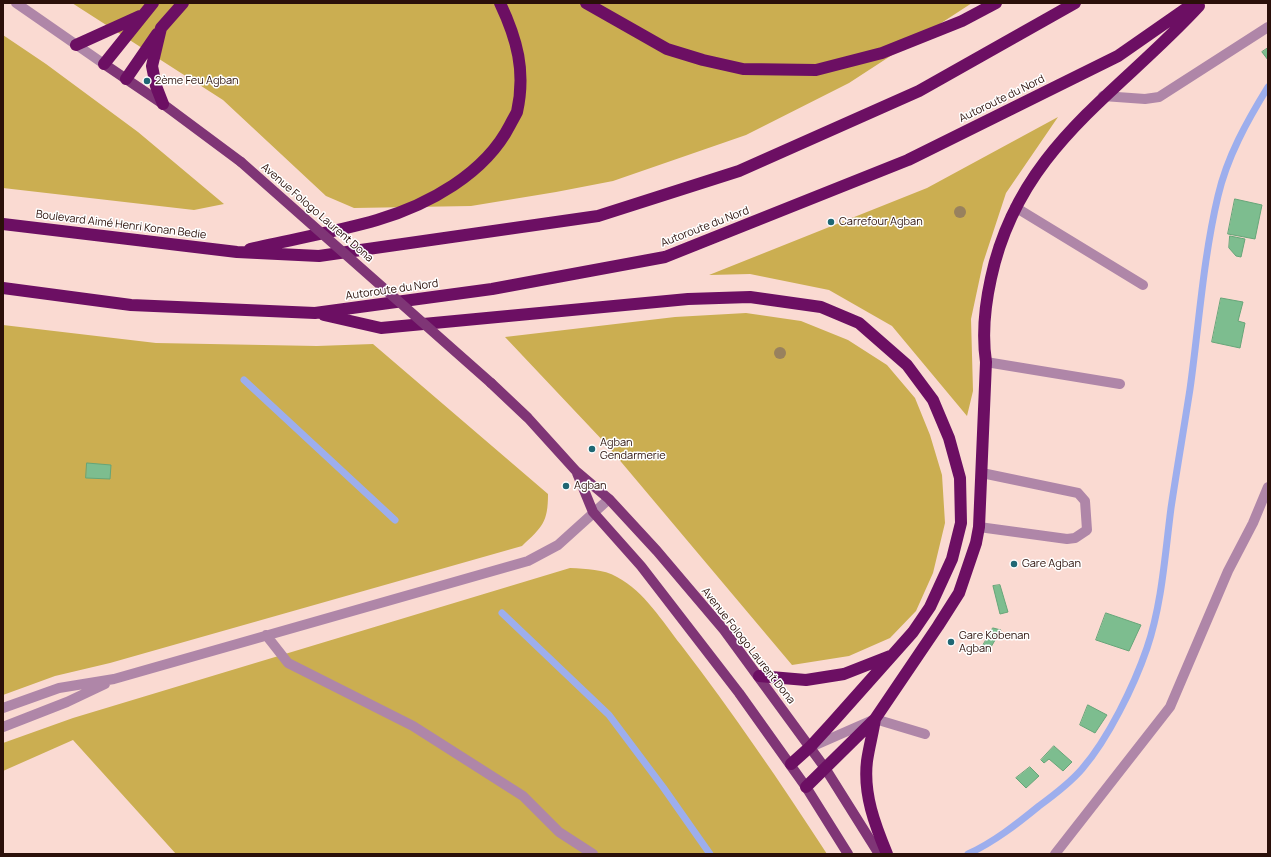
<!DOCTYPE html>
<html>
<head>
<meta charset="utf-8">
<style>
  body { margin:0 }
  #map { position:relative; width:1271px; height:857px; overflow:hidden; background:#fadad2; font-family:Manrope,sans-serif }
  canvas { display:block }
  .frame { position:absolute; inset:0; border:4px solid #2b100a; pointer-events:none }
</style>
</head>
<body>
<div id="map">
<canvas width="1271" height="857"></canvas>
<div class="frame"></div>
</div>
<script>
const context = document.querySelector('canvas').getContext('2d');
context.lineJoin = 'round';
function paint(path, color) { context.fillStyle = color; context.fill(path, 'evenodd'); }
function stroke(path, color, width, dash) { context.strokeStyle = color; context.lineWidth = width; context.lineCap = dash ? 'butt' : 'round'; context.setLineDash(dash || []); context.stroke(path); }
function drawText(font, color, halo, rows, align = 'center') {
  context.font = font + ' Manrope,sans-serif'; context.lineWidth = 3; context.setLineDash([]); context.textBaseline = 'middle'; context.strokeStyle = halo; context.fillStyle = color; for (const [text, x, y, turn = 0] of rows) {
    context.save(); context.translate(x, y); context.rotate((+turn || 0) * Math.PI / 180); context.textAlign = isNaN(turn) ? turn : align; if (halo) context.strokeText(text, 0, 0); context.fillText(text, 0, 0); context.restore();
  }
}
paint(new Path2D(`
  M 72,3 L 972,3 L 849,83 L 746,135 L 613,181 L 556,192 L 471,206 L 354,208 L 326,196 L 223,100 Z
  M 3,35 L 46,64 L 138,132 L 224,204 L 194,210 L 3,188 Z
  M 1058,117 L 1006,193 L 983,263 L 971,319 L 973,391 L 967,416 L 892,326 L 829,290 L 750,274 L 709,275 L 927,188 Z
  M 746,313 L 801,321 L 848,340 L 887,365 L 915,398 L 930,435 L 942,475 L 945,523 L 933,573 L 916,611 L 890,638 L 849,656 L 792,665 L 606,444 L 505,337 L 675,317 Z
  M 3,325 L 156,343 L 317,346 L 373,344 L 548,494 C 548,523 542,527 522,546 L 110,663 L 55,676 L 3,695 Z
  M 570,568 C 587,569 603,569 617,577 C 645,592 662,621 681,645 C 733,713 781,783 827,854 L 176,854 L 73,740 L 3,771 L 3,743 L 73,718 Z`), '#cbae51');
stroke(new Path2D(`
  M 244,380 L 395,520
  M 502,613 L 609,715 L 663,787 L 710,854
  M 968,854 C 994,842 1017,824 1039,806 C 1054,795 1070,783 1082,769 C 1108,739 1134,686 1147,648 C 1162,604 1165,554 1171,508 C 1177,468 1184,428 1190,389 C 1199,325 1203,259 1218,196 C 1227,157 1247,121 1268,87`), '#9daeed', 7);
const building = new Path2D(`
  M 1268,48 L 1268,60 L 1262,52 Z
  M 1235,199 L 1262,205 L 1255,239 L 1228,234 Z
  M 1230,236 L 1245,239 L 1241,257 L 1236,256 L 1229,248 Z
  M 1221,298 L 1243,302 L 1238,321 L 1245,323 L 1240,348 L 1212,342 Z
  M 87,463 L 111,465 L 110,479 L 86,478 Z
  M 1000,585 L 1008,612 L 1000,614 L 993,586 Z
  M 1106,613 L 1141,625 L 1129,651 L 1096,640 Z
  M 993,628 L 1001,630 L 988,652 L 981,649 Z
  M 1088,705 L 1107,715 L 1095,733 L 1080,725 Z
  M 1054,746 L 1072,762 L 1063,771 L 1049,759 L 1044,763 L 1041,760 Z
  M 1030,767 L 1039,776 L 1026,788 L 1016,778 Z`);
paint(building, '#7dbd8f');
stroke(building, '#66a578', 1);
stroke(new Path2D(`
  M 16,3 L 104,64
  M 1103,96 L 1145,99 L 1159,97 L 1268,27
  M 1015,207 L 1143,285
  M 986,362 L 1120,384
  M 979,527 L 1067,539 L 1075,538 L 1087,530 L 1085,501 L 1078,493 L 982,473
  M 266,635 L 288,663 L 413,726 L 523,796 L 559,832 L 593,854
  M 3,708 L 59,688 L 114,679 L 528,561 L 558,545 L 609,499
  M 3,727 L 67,702 L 105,684
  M 811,747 L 875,719 L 925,734
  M 1055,854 L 1170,707 L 1228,571 L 1253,523 L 1268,487`), '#af86a8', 10);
stroke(new Path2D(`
  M 104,64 L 163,104 L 241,162
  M 491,383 L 528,418 L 576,471 L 609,499 L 657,551 L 724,630 L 825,768 L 879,854
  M 577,473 L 593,512 L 641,566 L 739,693 L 806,787 L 848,854`), '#7f3576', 10);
stroke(new Path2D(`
  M 586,3 L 667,49 L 703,60 L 743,69 L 816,70 L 882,53 L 962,21 L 996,3
  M 76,45 L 140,16
  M 104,64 L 153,3
  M 126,79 L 157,34
  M 163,104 L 156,86 L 152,66 L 161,28 L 183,3
  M 3,224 L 237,252 L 319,256 L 598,216 L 739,171 L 919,91 L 1075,3
  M 250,249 C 292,239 336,232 377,220 C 428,205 485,174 510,125 C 512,121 515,116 517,112 C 526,71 517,39 500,3
  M 3,288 L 131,305 L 315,313 L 492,289 L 665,257 L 908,160 L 1118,56 L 1194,3
  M 324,315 L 381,328 L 688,299 L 750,297 L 821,307 L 859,323 L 907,365 L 933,400 L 949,438 L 960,478 L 961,523 L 952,559 L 930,607 L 913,632 L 832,723 L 810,747 L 791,764
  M 759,676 L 806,680 L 844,674 L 890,656
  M 875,719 C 873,733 869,747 867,761 C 863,794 875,825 887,854
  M 806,787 L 875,719 L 938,626 L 959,593 L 976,543 L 979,527 L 986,362 C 982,335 985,305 991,278 C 1019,148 1116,96 1199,6`), '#6c0f63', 12);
stroke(new Path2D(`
  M 241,162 L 491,383`), '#7f3576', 10);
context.fillStyle = '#98815e';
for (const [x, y] of [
  [960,212],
  [780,353]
]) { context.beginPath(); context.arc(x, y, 6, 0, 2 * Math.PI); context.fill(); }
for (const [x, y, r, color] of [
  [147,81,4,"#1f6774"],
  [831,222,4,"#1f6774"],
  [592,449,4,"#1f6774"],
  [566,486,4,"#1f6774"],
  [1014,564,4,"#1f6774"],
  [951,642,4,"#1f6774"]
]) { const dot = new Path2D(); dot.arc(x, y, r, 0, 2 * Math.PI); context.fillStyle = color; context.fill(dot); stroke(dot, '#fff', 1.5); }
drawText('11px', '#2b100a', '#fff', [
  ["2ème Feu Agban",155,81],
  ["Carrefour Agban",839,222],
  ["Agban",600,443],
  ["Gendarmerie",600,456],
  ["Agban",574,486],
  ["Gare Agban",1022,564],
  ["Gare Kobenan",959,636],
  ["Agban",959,649]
], 'left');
drawText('11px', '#2b100a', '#fff', [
  ["Autoroute du Nord",1002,99,-26],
  ["Avenue Fologo Laurent Dona",317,213,41],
  ["Boulevard Aimé Henri Konan Bedie",121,225,7],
  ["Autoroute du Nord",705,227,-21],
  ["Autoroute du Nord",392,290,-8],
  ["Avenue Fologo Laurent Dona",748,646,52]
]);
</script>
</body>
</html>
